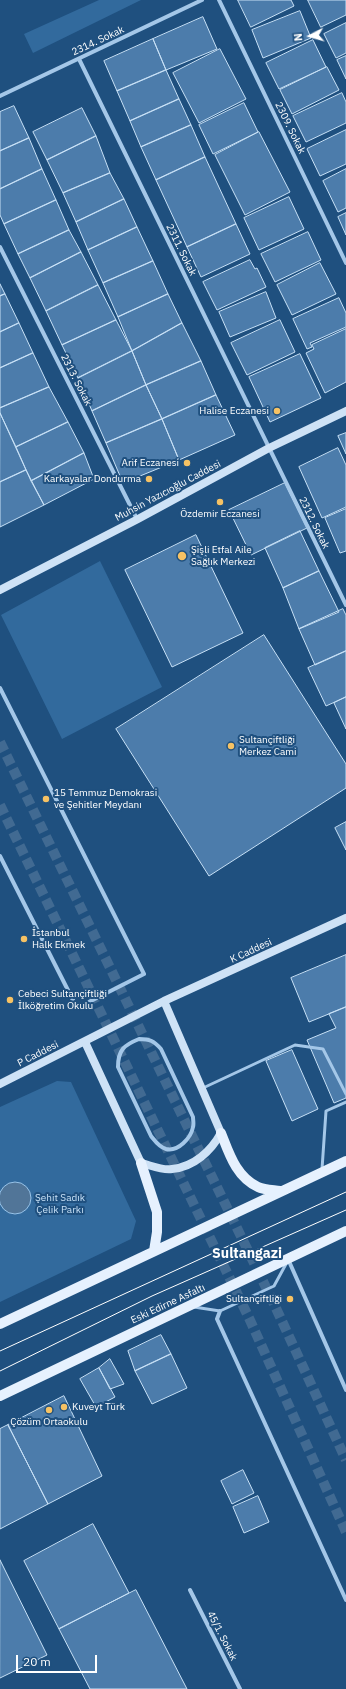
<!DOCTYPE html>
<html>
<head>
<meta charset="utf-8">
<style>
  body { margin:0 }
  #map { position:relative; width:346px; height:1689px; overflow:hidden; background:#1f507f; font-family:"IBM Plex Sans",sans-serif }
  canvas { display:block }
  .north { position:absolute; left:290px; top:16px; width:40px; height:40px; -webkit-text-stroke:3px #1f507f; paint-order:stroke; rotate:264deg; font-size:11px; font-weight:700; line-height:16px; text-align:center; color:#fff }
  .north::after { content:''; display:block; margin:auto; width:14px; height:18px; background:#fff; clip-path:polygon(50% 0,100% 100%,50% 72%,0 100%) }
  .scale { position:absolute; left:16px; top:1655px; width:81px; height:18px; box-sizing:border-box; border:2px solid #fff; border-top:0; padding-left:5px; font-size:12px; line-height:14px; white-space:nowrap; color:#fff; -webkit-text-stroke:3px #1f507f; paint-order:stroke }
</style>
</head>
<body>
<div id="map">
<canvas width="346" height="1689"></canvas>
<div class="north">N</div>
<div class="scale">20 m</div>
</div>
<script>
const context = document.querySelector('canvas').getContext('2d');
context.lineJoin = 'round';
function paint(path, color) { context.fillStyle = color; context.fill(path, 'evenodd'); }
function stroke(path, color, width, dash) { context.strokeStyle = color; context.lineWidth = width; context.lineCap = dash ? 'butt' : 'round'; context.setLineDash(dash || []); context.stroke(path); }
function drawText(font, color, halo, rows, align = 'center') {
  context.font = font + ' "IBM Plex Sans",sans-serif'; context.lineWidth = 4; context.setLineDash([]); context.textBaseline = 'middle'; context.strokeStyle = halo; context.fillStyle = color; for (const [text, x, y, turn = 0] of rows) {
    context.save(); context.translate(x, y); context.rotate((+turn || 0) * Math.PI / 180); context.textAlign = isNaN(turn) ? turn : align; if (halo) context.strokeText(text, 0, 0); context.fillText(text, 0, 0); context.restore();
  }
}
paint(new Path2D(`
  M 99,0 L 141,0 L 33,53 L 24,34 Z
  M 100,561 L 162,687 L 62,739 L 1,615 Z
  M 57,1081 L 71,1082 L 136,1221 L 131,1239 L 0,1302 L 0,1107 Z`), '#326a9d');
const water = new Path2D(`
  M-1 1198a16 16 0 1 1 32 0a16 16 0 1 1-32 0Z`);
paint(water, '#517598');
stroke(water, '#97c3e9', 1);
const building = new Path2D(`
  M 238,0 L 291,0 L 294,6 L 251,27 Z
  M 308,0 L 346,0 L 346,15 L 321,27 Z
  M 300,11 L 311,38 L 263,58 L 252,30 Z
  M 203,17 L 217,49 L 166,70 L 153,39 Z
  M 346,23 L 346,53 L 336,58 L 324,34 Z
  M 153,39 L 166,70 L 117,91 L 104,61 Z
  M 313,40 L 326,67 L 279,89 L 266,63 Z
  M 220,49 L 246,99 L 199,123 L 173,73 Z
  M 346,56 L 346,79 L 337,60 Z
  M 327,67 L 339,90 L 292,114 L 280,90 Z
  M 166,70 L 179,99 L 130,121 L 117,91 Z
  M 342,93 L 346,102 L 346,123 L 306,142 L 293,116 Z
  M 179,99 L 191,125 L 141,147 L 130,121 Z
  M 244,103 L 258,132 L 213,154 L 199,125 Z
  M 14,106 L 29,138 L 0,151 L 0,112 Z
  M 82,108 L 96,136 L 47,160 L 33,132 Z
  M 191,125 L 205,157 L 156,180 L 141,147 Z
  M 346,130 L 346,164 L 320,176 L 307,149 Z
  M 259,132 L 290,192 L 245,215 L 215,155 Z
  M 96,136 L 110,173 L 63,193 L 47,160 Z
  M 29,138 L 42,169 L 0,189 L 0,151 Z
  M 205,157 L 236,224 L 187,247 L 156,180 Z
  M 42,169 L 56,200 L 4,224 L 0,215 L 0,189 Z
  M 346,169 L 346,208 L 338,212 L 323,181 Z
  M 110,173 L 124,199 L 76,222 L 63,193 Z
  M 289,197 L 304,229 L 259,250 L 244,218 Z
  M 124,199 L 137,227 L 88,250 L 76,222 Z
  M 56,200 L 69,230 L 18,254 L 4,224 Z
  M 346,213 L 346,235 L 338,217 Z
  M 236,224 L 250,254 L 201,277 L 187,247 Z
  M 137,227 L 153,261 L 103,283 L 88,250 Z
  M 69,230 L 81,252 L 30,278 L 18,254 Z
  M 308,232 L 321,260 L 275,282 L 261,254 Z
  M 81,252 L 98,285 L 46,311 L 30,278 Z
  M 250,260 L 255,269 L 257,268 L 266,287 L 217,310 L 203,282 Z
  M 153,261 L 168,294 L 118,317 L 103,283 Z
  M 320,263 L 336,294 L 292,315 L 277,285 Z
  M 0,284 L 5,294 L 0,296 Z
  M 98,285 L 116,320 L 62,345 L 46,311 Z
  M 266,292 L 276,318 L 230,337 L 219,312 Z
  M 5,294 L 19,323 L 0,332 L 0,296 Z
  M 168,294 L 182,323 L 132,351 L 118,317 Z
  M 339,298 L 346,313 L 346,327 L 310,343 L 312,347 L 307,349 L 293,319 Z
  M 116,320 L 132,351 L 78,378 L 62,345 Z
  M 280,320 L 295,352 L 247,375 L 231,343 Z
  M 19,323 L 33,353 L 0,368 L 0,332 Z
  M 182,323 L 201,361 L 146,385 L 132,351 Z
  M 346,329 L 346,382 L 325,393 L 306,353 L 314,349 L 312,345 Z
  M 132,351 L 146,385 L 92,411 L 78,378 Z
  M 33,353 L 49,387 L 0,408 L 0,368 Z
  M 300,354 L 321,398 L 270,422 L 249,377 Z
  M 201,361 L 216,395 L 162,419 L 146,385 Z
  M 146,385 L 162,419 L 106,443 L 92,411 Z
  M 49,387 L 68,422 L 16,447 L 0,413 L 0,408 Z
  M 216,395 L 235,435 L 179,460 L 162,419 Z
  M 0,413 L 26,470 L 0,482 Z
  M 162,419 L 179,460 L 123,483 L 106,443 Z
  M 68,422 L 84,453 L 31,481 L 16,447 Z
  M 346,433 L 346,454 L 338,436 Z
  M 338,448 L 346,465 L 346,507 L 322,518 L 299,467 Z
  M 84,453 L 94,479 L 44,505 L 31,481 Z
  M 26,470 L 44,505 L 0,527 L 0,482 Z
  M 285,483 L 307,528 L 251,555 L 229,510 Z
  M 346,509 L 346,551 L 340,553 L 325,518 Z
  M 300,531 L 319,571 L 283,588 L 265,548 Z
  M 196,535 L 243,633 L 172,667 L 125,570 Z
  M 319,571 L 339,612 L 299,629 L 283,588 Z
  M 343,609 L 346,615 L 346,651 L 315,665 L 299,629 Z
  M 264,635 L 346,764 L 346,788 L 209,876 L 116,729 Z
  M 346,651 L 346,697 L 326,706 L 308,668 Z
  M 346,697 L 346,729 L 334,703 Z
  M 346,822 L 346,850 L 335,828 Z
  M 346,955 L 346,1007 L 309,1022 L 291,978 Z
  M 346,1007 L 346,1098 L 334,1103 L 307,1040 L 336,1028 L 329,1014 Z
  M 292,1050 L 318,1109 L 292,1121 L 266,1061 Z
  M 161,1335 L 171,1354 L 135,1371 L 128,1351 Z
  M 171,1354 L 187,1388 L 152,1404 L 135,1371 Z
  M 110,1359 L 124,1384 L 110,1389 L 99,1368 Z
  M 99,1368 L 115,1397 L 96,1407 L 80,1379 Z
  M 64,1396 L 102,1476 L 48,1504 L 8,1425 Z
  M 8,1425 L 48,1504 L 0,1529 L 0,1429 Z
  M 243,1470 L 254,1493 L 232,1504 L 221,1481 Z
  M 258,1496 L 269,1522 L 244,1533 L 233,1507 Z
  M 93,1524 L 129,1593 L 59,1629 L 24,1561 Z
  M 0,1560 L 47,1655 L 0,1678 Z
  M 136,1590 L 187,1689 L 90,1689 L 59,1629 Z`);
paint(building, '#4c7cab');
stroke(building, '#c7e0f6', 1);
stroke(new Path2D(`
  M 0,742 L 275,1306 L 346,1460
  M 0,805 L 249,1318 L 346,1532`), '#416a92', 10, [10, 5]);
stroke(new Path2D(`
  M 203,1088 L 295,1045 L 323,1049 L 346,1094
  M 322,1169 L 326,1111 L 346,1102
  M 194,1307 L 220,1311 L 274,1286 L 286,1264`), '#a4c7e8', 3);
stroke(new Path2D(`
  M 219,0 L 346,263
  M 79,59 L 346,605
  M 0,96 L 202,0
  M 0,247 L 137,519
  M 0,688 L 144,974 L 77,1008 L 0,856
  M 139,1039 C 150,1039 154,1041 161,1049 L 193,1117 C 193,1120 194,1124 193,1127 C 191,1138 178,1152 166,1149 C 159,1147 155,1141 151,1136 L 118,1067 C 118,1050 124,1045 139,1039 Z
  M 288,1259 L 346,1390
  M 220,1311 L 217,1319 L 346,1600
  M 190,1590 L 240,1689`), '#a4c7e8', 4);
stroke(new Path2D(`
  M 0,590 L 138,519 L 269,448 L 346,411
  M 85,1042 L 141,1163 C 150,1165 163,1171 172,1169 C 194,1167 211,1151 221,1133 L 164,1001
  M 0,1084 L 164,1001 L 346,918`), '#cee2f6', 8);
stroke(new Path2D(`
  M 221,1133 C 229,1153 236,1177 258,1187 C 264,1190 273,1190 280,1191
  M 141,1163 L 157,1212 L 157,1232 L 154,1251
  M 0,1324 L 346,1161
  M 0,1396 L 346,1231`), '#e6f1fe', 10);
stroke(new Path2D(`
  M 0,1351 L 346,1192
  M 0,1371 L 152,1296 L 346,1210`), '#fff', 1);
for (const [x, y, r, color] of [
  [277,411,4,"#f6c264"],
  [187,463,4,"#f6c264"],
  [149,479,4,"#f6c264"],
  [220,502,4,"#f6c264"],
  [182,556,5,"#f6c264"],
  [231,746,4,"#f6c264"],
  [46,799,4,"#f6c264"],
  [24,939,4,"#f6c264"],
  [10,1000,4,"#f6c264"],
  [290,1299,4,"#f6c264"],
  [64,1407,4,"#f6c264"],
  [49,1410,4,"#f6c264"]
]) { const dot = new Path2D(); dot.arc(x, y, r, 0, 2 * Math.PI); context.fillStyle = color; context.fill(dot); stroke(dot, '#1f507f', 1.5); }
drawText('10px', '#fff', '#1f507f', [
  ["2314. Sokak",98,41,-25],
  ["2309. Sokak",290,128,64],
  ["2311. Sokak",181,250,64],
  ["2313. Sokak",76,380,63],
  ["Muhsin Yazıcıoğlu Caddesi",168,491,-28],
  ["2312. Sokak",314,523,64],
  ["K Caddesi",251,951,-25],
  ["P Caddesi",38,1054,-27],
  ["Eski Edirne Asfaltı",168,1304,-25],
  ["45/1. Sokak",222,1636,63]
]);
drawText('10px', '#fff', '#1f507f', [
  ["Halise Eczanesi",269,411,"right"],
  ["Arif Eczanesi",179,463,"right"],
  ["Karkayalar Dondurma",141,479,"right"],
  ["Özdemir Eczanesi",220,514,"center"],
  ["Şişli Etfal Aile",191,550],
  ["Sağlık Merkezi",191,562],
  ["Sultançiftliği",239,740],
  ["Merkez Cami",239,752],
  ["15 Temmuz Demokrasi",54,793],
  ["ve Şehitler Meydanı",54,805],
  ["İstanbul",32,933],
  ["Halk Ekmek",32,945],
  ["Cebeci Sultançiftliği",18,994],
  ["İlköğretim Okulu",18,1006],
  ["Sultançiftliği",282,1299,"right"],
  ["Kuveyt Türk",72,1407],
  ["Çözüm Ortaokulu",49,1422,"center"]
], 'left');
drawText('10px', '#c7e0f6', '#1f507f', [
  ["Şehit Sadık",60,1198],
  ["Çelik Parkı",60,1210]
]);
drawText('bold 14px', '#fff', '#1f507f', [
  ["Sultangazi",247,1254]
]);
</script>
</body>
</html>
